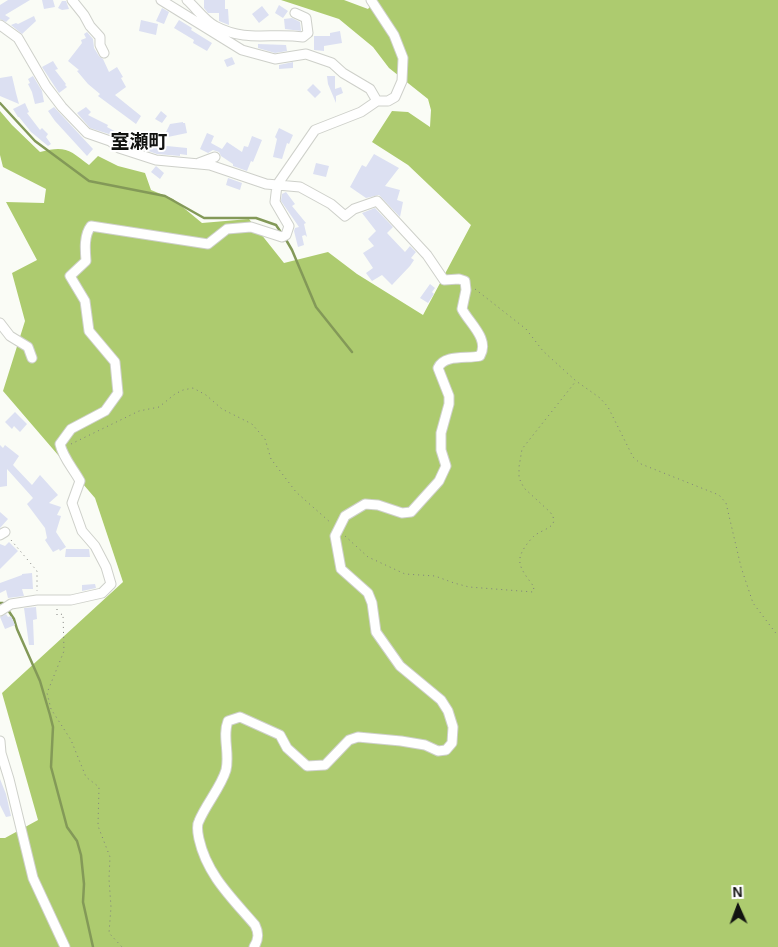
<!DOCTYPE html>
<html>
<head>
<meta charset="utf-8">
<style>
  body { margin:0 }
  #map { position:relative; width:778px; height:947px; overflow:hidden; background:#fafcf6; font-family:Helvetica,sans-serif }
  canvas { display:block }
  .north { position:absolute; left:713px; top:882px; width:50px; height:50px; -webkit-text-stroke:4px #fff; paint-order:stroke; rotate:358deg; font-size:14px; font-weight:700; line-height:20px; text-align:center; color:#121311 }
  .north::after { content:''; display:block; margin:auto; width:18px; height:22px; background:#121311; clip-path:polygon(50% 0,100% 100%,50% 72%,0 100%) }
</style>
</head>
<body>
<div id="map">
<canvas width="778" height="947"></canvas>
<div class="north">N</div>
</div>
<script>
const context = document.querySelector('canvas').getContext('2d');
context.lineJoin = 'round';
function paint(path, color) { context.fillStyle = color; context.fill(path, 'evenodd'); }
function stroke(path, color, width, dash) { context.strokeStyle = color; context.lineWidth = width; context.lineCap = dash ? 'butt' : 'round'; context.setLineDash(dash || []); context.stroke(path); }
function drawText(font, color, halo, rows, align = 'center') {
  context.font = font + ' Helvetica,"Noto Sans JP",sans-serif'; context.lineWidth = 4; context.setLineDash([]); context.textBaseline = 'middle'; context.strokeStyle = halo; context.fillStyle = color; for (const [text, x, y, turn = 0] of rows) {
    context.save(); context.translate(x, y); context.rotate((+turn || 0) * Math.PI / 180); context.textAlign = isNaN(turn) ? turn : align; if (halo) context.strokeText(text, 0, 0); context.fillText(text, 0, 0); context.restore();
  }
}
paint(new Path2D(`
  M 281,0 L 344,0 L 368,9 L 375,0 L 778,0 L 778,947 L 0,947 L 0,838 L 5,838 L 38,820 L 2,693 L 123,582 L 95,498 L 3,391 L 25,321 L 12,273 L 37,260 L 6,202 L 44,203 L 46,189 L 3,167 L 0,155 L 0,111 L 12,125 L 40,152 C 65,145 70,150 89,165 L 98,156 L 118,166 L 145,173 L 151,190 L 173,199 L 202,223 L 249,219 L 284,263 L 328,252 L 357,274 L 423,315 L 471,225 L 408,165 L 372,142 L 392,111 L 408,112 L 430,127 L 431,110 L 428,99 L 389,68 L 373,47 L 339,19 Z`), '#adcb6f');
stroke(new Path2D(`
  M 0,103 L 35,141 L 89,181 L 165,196 L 204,218 L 256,218 L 276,225 L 282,234
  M 285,238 L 292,250 L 316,307 L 352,352
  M 0,603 L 3,603 L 5,605
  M 8,610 L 14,619 L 17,629 L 40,681 L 50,715 L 53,727 L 51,767 L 67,827 L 77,841 L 81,855 L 84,884 L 83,902 L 93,947`), '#839958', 2.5);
paint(new Path2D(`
  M 8,0 L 30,0 L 5,15 L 10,18 L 6,22 L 0,19 L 0,5 Z
  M 42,0 L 53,0 L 55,7 L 44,9 Z
  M 204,0 L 225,0 L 225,9 L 228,9 L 229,25 L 219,21 L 219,13 L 208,13 L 204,8 Z
  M 62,1 L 66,1 L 69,9 L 62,10 L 58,8 Z
  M 279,5 L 288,11 L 283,18 L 275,13 Z
  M 262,6 L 269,15 L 259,23 L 252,14 Z
  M 162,8 L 169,12 L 164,24 L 156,21 Z
  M 34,16 L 36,21 L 22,34 L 11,25 L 16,23 L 18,24 Z
  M 292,18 L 300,22 L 301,31 L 285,29 L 284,19 Z
  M 141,20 L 158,24 L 156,35 L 139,31 Z
  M 179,20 L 192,28 L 191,30 L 212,43 L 207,51 L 193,43 L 194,40 L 174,28 Z
  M 340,31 L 342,43 L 324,46 L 324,51 L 314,50 L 314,36 L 330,36 L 330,33 Z
  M 87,32 L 93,39 L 94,48 L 99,56 L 103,59 L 109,72 L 117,67 L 123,77 L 121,78 L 126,87 L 115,95 L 141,116 L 136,124 L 98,96 L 100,94 L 88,84 L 77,71 L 79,70 L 68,61 L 82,43 L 81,40 L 86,38 L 84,34 Z
  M 258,44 L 286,45 L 287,51 L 275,53 L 258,48 Z
  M 232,57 L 235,64 L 227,67 L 224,60 Z
  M 53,61 L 58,69 L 55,70 L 66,84 L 65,85 L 67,87 L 59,93 L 42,67 Z
  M 293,62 L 293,68 L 279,69 L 279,65 Z
  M 12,76 L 16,93 L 19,104 L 0,96 L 0,78 Z
  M 33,76 L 42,91 L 44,102 L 35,104 L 32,92 L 28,84 L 30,83 L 28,79 Z
  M 327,76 L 335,76 L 335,89 L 341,87 L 343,93 L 336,96 L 336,103 L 328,84 Z
  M 313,84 L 321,92 L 315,98 L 307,90 Z
  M 25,103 L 29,112 L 27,113 L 40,130 L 42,128 L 48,134 L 46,137 L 51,144 L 48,146 L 31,132 L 19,117 L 18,117 L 13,109 Z
  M 54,107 L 93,149 L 87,156 L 55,121 L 48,111 Z
  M 86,107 L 91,112 L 88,115 L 108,125 L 107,127 L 120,134 L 118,139 L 112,135 L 90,128 L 77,113 Z
  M 161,111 L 167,116 L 162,123 L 155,119 Z
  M 183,122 L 183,123 L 185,123 L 187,133 L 163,138 L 170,124 Z
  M 279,128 L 293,135 L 289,144 L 287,143 L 282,159 L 273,157 L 277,139 L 275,137 Z
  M 207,133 L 214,136 L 211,143 L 222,149 L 227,142 L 242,152 L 244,146 L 248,147 L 252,136 L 262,140 L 253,162 L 251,161 L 247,171 L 233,166 L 233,164 L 221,156 L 219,152 L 213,150 L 208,153 L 200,149 Z
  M 120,138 L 137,143 L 187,148 L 187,155 L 180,154 L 180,156 L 157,154 L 122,142 L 119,140 Z
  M 374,154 L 399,168 L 385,186 L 400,190 L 397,200 L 403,202 L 400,217 L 379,195 L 366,198 L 350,187 L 362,165 L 366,167 Z
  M 316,163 L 329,166 L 326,177 L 313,174 Z
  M 156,166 L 164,173 L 160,179 L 151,172 Z
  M 228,178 L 242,183 L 240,190 L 226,185 Z
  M 286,192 L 295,204 L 292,206 L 306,223 L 304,224 L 307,237 L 305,235 L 302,236 L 304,245 L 298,247 L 294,231 L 295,228 L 299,227 L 281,201 L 282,194 Z
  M 375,208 L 393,227 L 387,233 L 405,252 L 410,246 L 416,252 L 411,258 L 414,260 L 410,266 L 392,285 L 382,275 L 372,281 L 366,273 L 373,268 L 363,253 L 374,246 L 368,239 L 376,231 L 362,213 Z
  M 430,284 L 435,288 L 432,292 L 434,294 L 428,303 L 420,298 Z
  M 15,412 L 27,424 L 20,432 L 14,426 L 12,429 L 5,422 Z
  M 0,445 L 3,448 L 5,445 L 19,456 L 13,465 L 32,485 L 40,475 L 58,495 L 49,503 L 61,507 L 57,515 L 61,516 L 56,532 L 66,547 L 60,551 L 59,549 L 53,552 L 45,540 L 47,538 L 45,528 L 27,504 L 33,498 L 7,469 L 7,486 L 0,487 Z
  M 0,512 L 8,519 L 0,528 Z
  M 9,542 L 18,551 L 0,569 L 0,544 L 5,546 Z
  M 66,549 L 89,549 L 90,557 L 65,557 Z
  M 32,573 L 33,589 L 22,589 L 24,596 L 8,598 L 6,590 L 0,593 L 0,583 L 22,575 L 22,574 Z
  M 95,584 L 96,588 L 82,591 L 82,585 Z
  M 36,607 L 37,619 L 33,620 L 34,645 L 29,645 L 24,608 Z
  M 6,614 L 8,617 L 11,616 L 15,625 L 5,629 L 0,617 Z
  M 0,779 L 6,794 L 11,816 L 6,817 L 0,805 Z`), '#dce0f2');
const minor = new Path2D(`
  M 72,0 L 84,15 L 90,26 L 100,37 L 100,45 L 104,53
  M 161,0 L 242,50 L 275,59 L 306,54 L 332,63 L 343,73 L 370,89 L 377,101
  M 187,0 C 196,8 205,21 215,26 C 247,43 271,32 303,37 L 308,33 L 306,18 L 295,13
  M 0,25 L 18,38 L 46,86 L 62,107 L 87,133 L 110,141 L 119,148 L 156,160 L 210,165 L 266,184 L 300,187 L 331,204 L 345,216 L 354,209 L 377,201 L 427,255 L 444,280 L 459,279 L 465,281 L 466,290 L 462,309 C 469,323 490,339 480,356 C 467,359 444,354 438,368 L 449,396 L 449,404 L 441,433 L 441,450 L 446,466 L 439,481 L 411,512 L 402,513 L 378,505 L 365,504 L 345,516 L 335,536 L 341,569 L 368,593 L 372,603 L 376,632 L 400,666 L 441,700 L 448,711 L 453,727 L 452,743 L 446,750 L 438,751 L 425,745 L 401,741 L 358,737 L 349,740 L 325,765 L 307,766 L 287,748 L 280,735 L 240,717 L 228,721 C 222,736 230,753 226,770 C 221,787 206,804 199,821 C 196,826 198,834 199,839 C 207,875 232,898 255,925 C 259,933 259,939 254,947
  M 199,163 L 215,157
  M 0,323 L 10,336 L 28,347 L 32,358
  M 0,535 L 5,532
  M 0,611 L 11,604 L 37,600 L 71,600 L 102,593 L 111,584 L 106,567 L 95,546 L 82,531 L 72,503 L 80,481 C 73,468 63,458 60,444 L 71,429 L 105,411 L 118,393 L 115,362 L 89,331 L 85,301 L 70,276 L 86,261 C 85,249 84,235 91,226 L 208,244 L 227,229 L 251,227 L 282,237 L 286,235 L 289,226 L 275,202 L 277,185 L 315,130 L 361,112 L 377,101 L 388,101 L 395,97 L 402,81 L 403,58 L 394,35 L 371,0
  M 0,741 L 1,753 L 9,779 L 33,878 L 65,947`);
stroke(minor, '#ced0ca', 11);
stroke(new Path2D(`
  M 475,289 L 526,329 L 543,351 L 576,381 L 600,398 L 608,407 L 633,457 L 641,464 L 719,495 L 726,503 L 741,567 L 753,603 L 778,636
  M 71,444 L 139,411 L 159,407 L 175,394 L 183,390 L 193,388 L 206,395 L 222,409 L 252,424 L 265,439 L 271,459 L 296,492 L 331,523
  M 345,536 L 368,557 L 405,574 L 435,576 L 454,583 L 469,587 L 533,592 L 534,587 C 530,581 521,571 520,563 C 518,554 528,542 534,536 C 542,529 562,527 550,512 L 524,488 L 519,478 L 519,467 L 522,449 L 576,381
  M 11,540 L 37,571 L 37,591
  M 57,609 L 57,615 L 63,614 L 64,651 L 47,693 L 51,709 L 71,740 L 86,777 L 99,787 L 98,826 L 110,857 L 109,879 L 111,907 L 109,933 L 122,947`), '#80817e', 1, [1, 4]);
stroke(minor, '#fff', 9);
drawText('bold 19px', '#121311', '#fff', [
  ["室瀬町",139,143]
]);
</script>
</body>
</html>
